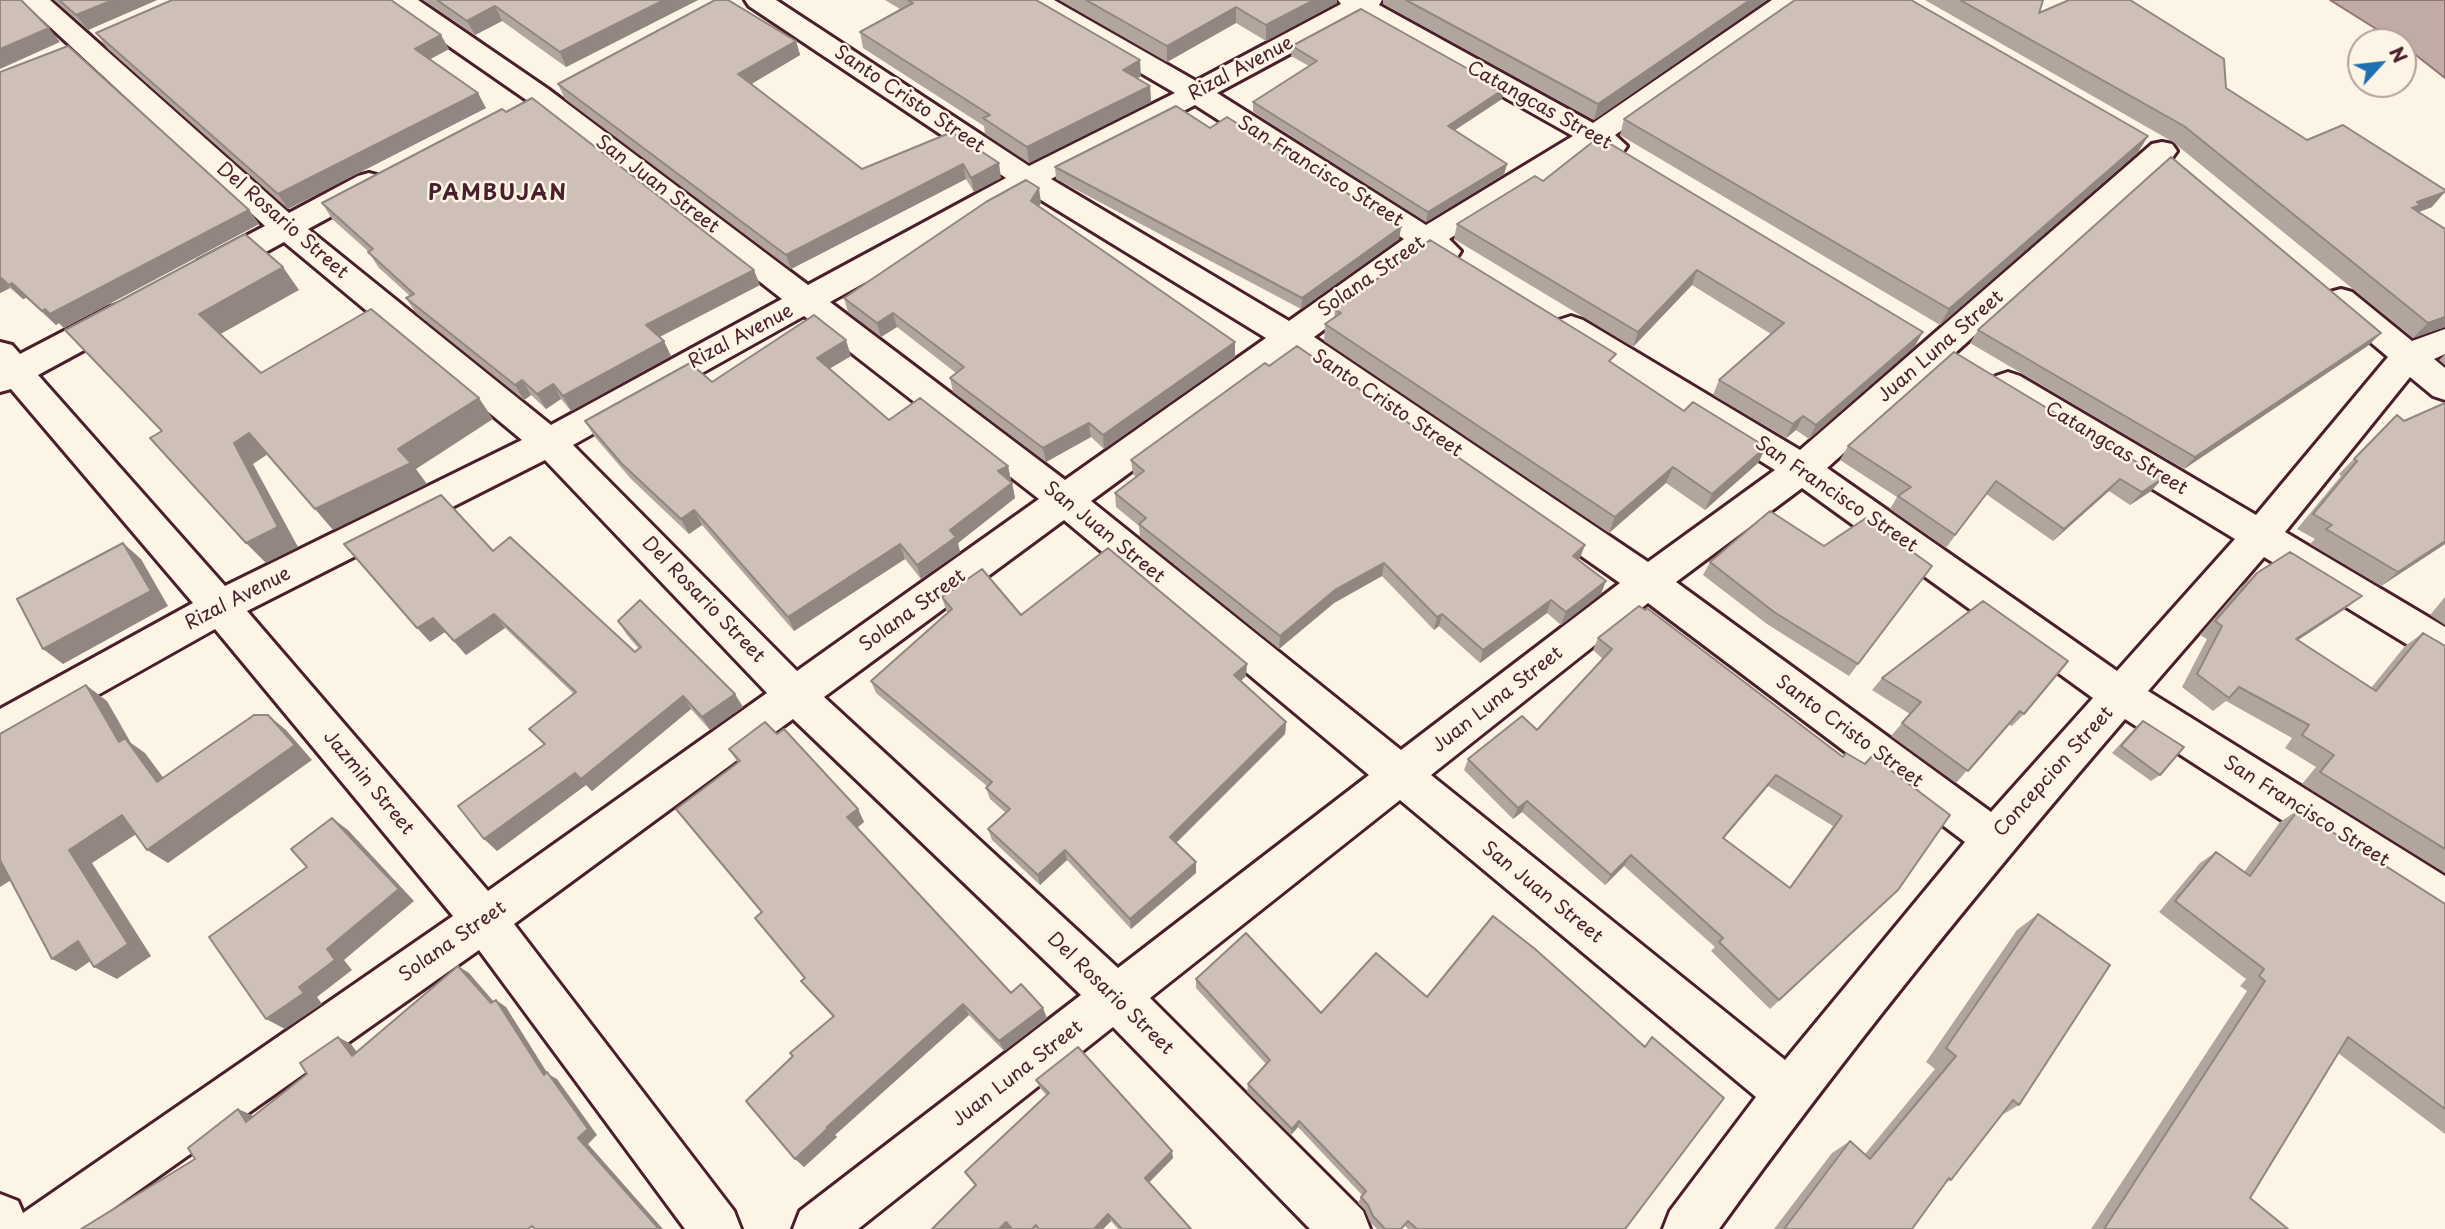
<!DOCTYPE html>
<html>
<head>
<meta charset="utf-8">
<style>
  body { margin:0 }
  #map { position:relative; width:2445px; height:1229px; overflow:hidden; background:#fcf5e5; font-family:"Playpen Sans",sans-serif }
  canvas { display:block }
  .north { position:absolute; left:2347px; top:28px; width:70px; height:70px; box-sizing:border-box; background:#fcf5e5; border:2px solid #b59f9b; border-radius:50%; rotate:63deg; font-size:19px; font-weight:700; line-height:28px; text-align:center; color:#4a1f2b }
  .north::after { content:''; display:block; margin:auto; width:24px; height:32px; background:#1f6fb2; clip-path:polygon(50% 0,100% 100%,50% 72%,0 100%) }
</style>
</head>
<body>
<div id="map">
<canvas width="2445" height="1229"></canvas>
<div class="north">N</div>
</div>
<script>
const context = document.querySelector('canvas').getContext('2d');
context.lineJoin = 'round';
function paint(path, color) { context.fillStyle = color; context.fill(path, 'evenodd'); }
function stroke(path, color, width, dash) { context.strokeStyle = color; context.lineWidth = width; context.lineCap = dash ? 'butt' : 'round'; context.setLineDash(dash || []); context.stroke(path); }
function drawText(font, color, halo, rows, align = 'center') {
  context.font = font + ' "Playpen Sans",sans-serif'; context.lineWidth = 5; context.setLineDash([]); context.textBaseline = 'middle'; context.strokeStyle = halo; context.fillStyle = color; for (const [text, x, y, turn = 0] of rows) {
    context.save(); context.translate(x, y); context.rotate((+turn || 0) * Math.PI / 180); context.textAlign = isNaN(turn) ? turn : align; if (halo) context.strokeText(text, 0, 0); context.fillText(text, 0, 0); context.restore();
  }
}
const water = new Path2D(`
  M 2330,0 L 2445,0 L 2445,78 L 2403,45 L 2403,42 L 2397,42 Z`);
paint(water, '#c0aca5');
stroke(water, '#917474', 2);
const minor = new Path2D(`
  M 21,0 L 50,0 L 289,213 L 358,176 L 369,173 L 380,176 L 384,183 L 380,190 L 308,229 L 551,425 L 782,299 L 528,101 L 391,6 L 387,0 L 418,0 L 548,89 L 808,285 L 1006,178 L 749,6 L 745,0 L 776,0 L 1029,166 L 1175,93 L 1026,6 L 1022,0 L 1054,0 L 1196,81 L 1341,4 L 1338,0 L 1382,0 L 1379,5 L 1593,123 L 1772,0 L 1803,0 L 1799,6 L 1615,135 L 1627,146 L 1622,153 L 1612,155 L 1595,149 L 1449,239 L 1461,251 L 1456,259 L 1445,262 L 1427,254 L 1314,337 L 1648,562 L 1775,470 L 1559,336 L 1554,328 L 1559,320 L 1571,316 L 1583,320 L 1800,450 L 2152,144 L 2162,142 L 2172,144 L 2177,151 L 2172,158 L 1827,468 L 2117,671 L 2235,539 L 1996,394 L 1991,385 L 1996,376 L 2008,372 L 2020,376 L 2256,515 L 2388,357 L 2330,308 L 2325,300 L 2330,292 L 2341,289 L 2352,292 L 2412,341 L 2445,329 L 2445,354 L 2434,359 L 2445,368 L 2445,400 L 2433,396 L 2410,377 L 2285,532 L 2445,627 L 2445,663 L 2431,659 L 2264,557 L 2148,691 L 2445,876 L 2445,921 L 2429,915 L 2125,719 C 1983,884 1846,1053 1719,1229 L 1663,1229 L 1670,1211 L 1756,1097 L 1400,800 L 1150,998 L 1363,1211 L 1370,1229 L 1310,1229 L 1113,1027 L 858,1229 L 793,1229 L 800,1211 L 1081,995 L 793,719 L 514,924 L 734,1211 L 741,1229 L 685,1229 L 479,950 L 84,1229 L 0,1229 L 0,1194 L 18,1201 L 23,1213 L 453,916 L 215,629 L 14,742 L 0,747 L 0,709 L 193,603 L 11,389 L 0,392 L 0,342 L 12,345 L 20,354 L 110,307 L 122,303 L 134,307 L 138,315 L 134,323 L 38,375 L 225,586 L 522,440 L 284,242 L 220,277 L 209,280 L 198,277 L 193,269 L 198,261 L 265,226 ZM 1360,16 L 1573,136 L 1426,225 L 1217,93 ZM 1195,105 L 1404,239 L 1289,321 L 1051,179 ZM 1028,192 L 1266,338 L 1065,480 L 830,302 ZM 804,316 L 1039,499 L 797,671 L 573,445 ZM 1291,354 L 1620,583 L 1401,750 L 1091,501 ZM 545,460 L 767,693 L 488,891 L 247,611 ZM 1802,488 L 2093,698 L 1991,812 L 1676,582 ZM 1064,520 L 1369,775 L 1118,968 L 824,697 ZM 1648,603 L 1965,842 L 1785,1060 L 1431,775 Z`);
stroke(minor, '#4a1f2b', 6);
paint(minor, '#fcf5e5');
paint(new Path2D(`
  M 54,0 L 157,0 L 88,30 Z
  M 423,0 L 698,0 L 566,67 L 502,21 L 475,35 Z
  M 885,0 L 1036,0 L 1141,76 L 1138,78 L 1150,86 L 1151,102 L 1029,163 L 985,134 L 984,126 L 863,48 L 860,32 L 900,9 Z
  M 1059,0 L 1337,0 L 1337,3 L 1266,41 L 1236,23 L 1167,62 Z
  M 1383,0 L 1767,0 L 1594,120 L 1383,4 Z
  M 1925,0 L 2043,0 L 2039,13 L 2226,88 L 2307,140 L 2432,207 L 2418,212 L 2445,327 L 2413,338 L 2173,142 Z
  M 96,33 L 449,49 L 430,59 L 486,108 L 288,209 L 107,48 Z
  M 796,41 L 800,55 L 751,84 L 862,169 L 952,132 L 1001,178 L 974,192 L 966,179 L 791,269 L 565,99 L 558,84 Z
  M 1292,46 L 1502,99 L 1455,130 L 1507,164 L 1504,174 L 1426,222 L 1253,112 L 1253,102 L 1309,66 L 1291,56 Z
  M 0,72 L 249,210 L 259,224 L 64,328 L 59,323 L 56,325 L 26,298 L 23,299 L 10,288 L 0,293 Z
  M 1624,119 L 2148,136 L 2138,152 L 1940,325 L 1620,135 Z
  M 1210,128 L 1401,227 L 1399,239 L 1301,309 L 1056,179 L 1055,167 Z
  M 1543,181 L 1915,346 L 1809,439 L 1796,430 L 1786,438 L 1713,395 L 1719,380 L 1771,334 L 1692,285 L 1633,347 L 1454,239 L 1457,224 Z
  M 322,203 L 760,285 L 660,337 L 671,356 L 571,411 L 561,399 L 546,409 L 531,395 L 524,400 L 416,313 L 406,298 L 410,296 L 378,267 L 369,252 L 332,219 Z
  M 1041,203 L 1038,206 L 1235,342 L 1235,357 L 1104,449 L 1091,437 L 1046,462 L 953,392 L 950,378 L 956,373 L 897,327 L 881,337 L 848,312 L 844,298 Z
  M 1335,310 L 1612,364 L 1684,411 L 1766,447 L 1758,463 L 1705,510 L 1666,483 L 1609,533 L 1324,341 L 1325,324 L 1334,318 Z
  M 1978,330 L 2369,345 L 2184,469 L 1970,343 Z
  M 2445,354 L 2445,365 L 2439,360 Z
  M 851,356 L 829,369 L 889,420 L 1008,466 L 1011,481 L 1012,483 L 1015,498 L 958,543 L 960,552 L 921,579 L 905,559 L 794,631 L 702,525 L 689,534 L 631,479 L 594,436 L 585,421 L 712,382 Z
  M 2397,415 L 2404,421 L 2445,544 L 2381,586 L 2310,544 L 2315,539 L 2297,529 L 2341,476 L 2339,474 Z
  M 1848,446 L 2163,478 L 2151,491 L 2130,505 L 2109,491 L 2053,541 L 1986,494 L 1946,548 L 1890,509 L 1897,497 L 1840,460 Z
  M 1131,460 L 1580,558 L 1578,560 L 1601,594 L 1561,625 L 1547,613 L 1480,663 L 1439,626 L 1434,630 L 1382,576 L 1334,603 L 1279,649 L 1140,537 L 1139,526 L 1116,507 L 1115,493 L 1136,477 L 1133,474 Z
  M 493,551 L 635,652 L 639,649 L 627,635 L 618,621 L 743,707 L 710,730 L 691,709 L 592,791 L 586,785 L 497,851 L 544,745 L 529,729 L 574,694 L 505,628 L 466,655 L 445,632 L 430,642 Z
  M 1710,562 L 1932,566 L 1849,676 L 1767,624 L 1703,575 Z
  M 2257,573 L 2345,609 L 2298,640 L 2371,688 L 2405,646 L 2423,633 L 2445,646 L 2445,873 L 2302,784 L 2316,767 L 2285,748 L 2292,738 L 2226,701 L 2213,711 L 2182,687 L 2207,639 L 2200,635 L 2241,587 Z
  M 942,597 L 1021,615 L 1246,676 L 1241,681 L 1286,722 L 1285,734 L 1176,843 L 1196,862 L 1196,873 L 1131,929 L 1067,860 L 1040,885 L 992,840 L 988,829 L 1006,813 L 990,799 L 986,788 L 988,787 L 876,693 L 871,681 L 948,613 L 946,610 Z
  M 2445,597 L 2445,625 L 2430,615 Z
  M 1983,601 L 2024,714 L 2012,726 L 2008,724 L 1956,783 L 1891,736 L 1910,714 L 1872,690 L 1882,678 Z
  M 1598,638 L 1843,757 L 1898,890 L 1770,1009 L 1711,951 L 1715,947 L 1624,866 L 1605,885 L 1522,812 L 1513,819 L 1464,770 L 1468,759 L 1537,730 L 1603,659 L 1593,650 ZM 1768,786 L 1833,826 L 1789,888 L 1724,838 Z
  M 2143,721 L 2160,775 L 2151,781 L 2112,753 L 2135,728 Z
  M 729,749 L 858,809 L 864,822 L 857,828 L 1011,993 L 1047,1018 L 1004,1051 L 969,1015 L 835,1135 L 837,1137 L 804,1167 L 793,1056 L 833,1017 L 810,992 L 801,981 L 804,978 L 755,918 L 762,913 L 676,809 L 738,763 Z
  M 2298,810 L 2445,904 L 2445,1134 L 2338,1053 L 2250,1198 L 2288,1229 L 2091,1229 L 2247,991 L 2240,986 L 2246,979 L 2159,912 L 2200,863 L 2216,852 L 2244,872 L 2280,822 Z
  M 2038,914 L 2019,1105 L 2002,1115 L 1951,1180 L 1946,1182 L 1912,1229 L 1774,1229 L 1832,1153 L 1850,1141 L 1865,1154 L 1935,1069 L 1926,1062 L 2017,930 Z
  M 1196,979 L 1321,1013 L 1625,1229 L 1408,1229 L 1405,1226 L 1402,1229 L 1377,1229 L 1370,1222 L 1365,1210 L 1358,1203 L 1362,1195 L 1298,1127 L 1291,1135 L 1247,1092 L 1248,1084 L 1266,1064 L 1196,988 Z
  M 1036,1080 L 1173,1158 L 1149,1183 L 1191,1229 L 1118,1229 L 1111,1221 L 1103,1229 L 932,1229 L 975,1185 L 965,1172 L 1047,1096 L 1040,1088 Z`), '#b2a59d');
paint(new Path2D(`
  M 113,0 L 157,0 L 88,30 L 76,15 Z
  M 664,0 L 698,0 L 566,67 L 560,52 Z
  M 1314,0 L 1337,0 L 1337,3 L 1266,41 L 1266,25 Z
  M 1750,0 L 1767,0 L 1594,120 L 1598,104 Z
  M 495,6 L 502,21 L 475,35 L 467,21 Z
  M 1236,7 L 1236,23 L 1167,62 L 1167,46 Z
  M 49,28 L 60,42 L 0,69 L 0,49 Z
  M 441,35 L 449,49 L 423,63 L 415,49 Z
  M 796,41 L 800,55 L 743,89 L 738,74 Z
  M 1140,60 L 1141,76 L 1124,86 L 1123,70 Z
  M 1150,86 L 1151,102 L 1029,163 L 1027,147 Z
  M 1504,89 L 1502,99 L 1446,136 L 1448,126 Z
  M 478,93 L 486,108 L 288,209 L 278,194 Z
  M 2148,136 L 2138,152 L 1940,325 L 1949,309 Z
  M 999,163 L 1001,178 L 974,192 L 971,178 Z
  M 963,164 L 966,179 L 791,269 L 786,255 Z
  M 1507,164 L 1504,174 L 1426,222 L 1428,212 Z
  M 1039,188 L 1041,203 L 1033,216 L 1031,201 Z
  M 2445,192 L 2432,207 L 2411,215 L 2398,224 L 2417,202 Z
  M 249,210 L 259,224 L 64,328 L 59,323 L 56,325 L 42,311 Z
  M 1401,227 L 1399,239 L 1301,309 L 1302,298 Z
  M 283,267 L 299,290 L 217,336 L 199,314 Z
  M 754,270 L 760,285 L 653,340 L 646,325 Z
  M 1697,270 L 1692,285 L 1633,347 L 1638,332 Z
  M 0,277 L 10,288 L 0,293 Z
  M 12,283 L 26,298 L 23,299 L 9,285 Z
  M 893,313 L 897,327 L 881,337 L 877,323 Z
  M 2445,317 L 2445,327 L 2413,338 L 2428,323 Z
  M 1923,332 L 1915,346 L 1809,439 L 1816,425 Z
  M 2381,333 L 2369,345 L 2184,469 L 2195,457 Z
  M 846,340 L 851,356 L 822,373 L 817,358 Z
  M 664,341 L 671,356 L 571,411 L 563,396 Z
  M 1235,342 L 1235,357 L 1104,449 L 1103,435 Z
  M 522,380 L 531,395 L 524,400 L 515,385 Z
  M 553,384 L 561,399 L 546,409 L 537,394 Z
  M 479,398 L 493,419 L 416,469 L 427,484 L 333,530 L 315,509 L 398,449 Z
  M 1803,416 L 1796,430 L 1786,438 L 1793,424 Z
  M 1089,423 L 1091,437 L 1046,462 L 1043,448 Z
  M 249,433 L 268,454 L 253,464 L 298,547 L 266,563 L 246,543 L 234,443 Z
  M 1766,447 L 1758,463 L 1705,510 L 1712,494 Z
  M 1008,466 L 1011,481 L 1001,486 L 998,471 Z
  M 1673,467 L 1666,483 L 1609,533 L 1615,517 Z
  M 2163,478 L 2151,491 L 2130,505 L 2142,492 Z
  M 2120,479 L 2109,491 L 2053,541 L 2064,529 Z
  M 1012,483 L 1015,498 L 958,543 L 960,552 L 921,579 L 917,565 L 950,530 Z
  M 694,510 L 702,525 L 689,534 L 681,519 Z
  M 2445,541 L 2445,544 L 2381,586 L 2398,572 Z
  M 123,543 L 141,559 L 168,606 L 63,664 L 43,649 Z
  M 900,544 L 905,559 L 794,631 L 788,617 Z
  M 1585,545 L 1580,558 L 1568,569 L 1573,556 Z
  M 1384,563 L 1382,576 L 1334,603 L 1279,649 L 1280,636 L 1335,590 Z
  M 1606,581 L 1601,594 L 1561,625 L 1566,612 Z
  M 2362,596 L 2345,609 L 2280,652 L 2296,639 Z
  M 1551,600 L 1547,613 L 1480,663 L 1483,650 Z
  M 494,614 L 505,628 L 466,655 L 454,641 Z
  M 1442,614 L 1439,626 L 1434,630 L 1437,617 Z
  M 433,618 L 445,632 L 430,642 L 417,628 Z
  M 1247,664 L 1246,676 L 1234,687 L 1234,675 Z
  M 86,685 L 107,701 L 131,743 L 145,753 L 177,796 L 157,782 L 119,742 Z
  M 735,694 L 743,707 L 710,730 L 702,717 Z
  M 683,696 L 691,709 L 592,791 L 581,779 Z
  M 268,715 L 286,730 L 312,760 L 168,863 L 147,850 Z
  M 1286,722 L 1285,734 L 1171,848 L 1170,837 Z
  M 575,773 L 586,785 L 497,851 L 484,839 Z
  M 1776,775 L 1768,786 L 1715,848 L 1723,838 Z
  M 1527,801 L 1522,812 L 1513,819 L 1518,808 Z
  M 858,809 L 864,822 L 854,830 L 847,817 Z
  M 122,815 L 144,829 L 92,863 L 151,956 L 117,979 L 94,967 L 69,850 Z
  M 332,818 L 348,830 L 414,901 L 344,960 L 352,970 L 317,997 L 322,1004 L 285,1029 L 266,1019 L 299,987 L 327,949 Z
  M 1065,850 L 1067,860 L 1040,885 L 1038,875 Z
  M 1631,855 L 1624,866 L 1605,885 L 1611,875 Z
  M 0,859 L 24,872 L 0,887 Z
  M 1196,862 L 1196,873 L 1131,929 L 1130,919 Z
  M 78,941 L 102,953 L 76,971 L 52,959 Z
  M 458,966 L 469,973 L 501,1010 L 491,1003 Z
  M 496,1000 L 506,1007 L 548,1074 L 557,1079 L 597,1135 L 588,1144 L 663,1229 L 659,1229 L 578,1138 L 544,1075 Z
  M 963,1004 L 969,1015 L 835,1135 L 827,1127 Z
  M 1043,1008 L 1047,1018 L 1004,1051 L 999,1041 Z
  M 338,1037 L 351,1044 L 365,1063 L 352,1056 Z
  M 238,1109 L 252,1115 L 260,1128 L 246,1122 Z
  M 1299,1121 L 1298,1127 L 1291,1135 L 1292,1129 Z
  M 828,1128 L 837,1137 L 804,1167 L 795,1159 Z
  M 1172,1151 L 1173,1158 L 1146,1185 L 1145,1178 Z
  M 1108,1214 L 1111,1221 L 1103,1229 L 1094,1229 Z
  M 1006,1222 L 1011,1228 L 1010,1229 L 999,1229 Z`), '#918680');
const building = new Path2D(`
  M 0,0 L 21,0 L 49,28 L 0,49 Z
  M 59,0 L 113,0 L 76,15 Z
  M 172,0 L 391,0 L 441,35 L 415,49 L 478,93 L 278,194 L 96,33 Z
  M 437,0 L 664,0 L 560,52 L 495,6 L 467,21 Z
  M 715,0 L 728,0 L 796,41 L 738,74 L 862,169 L 952,132 L 999,163 L 971,178 L 963,164 L 786,255 L 558,84 Z
  M 908,0 L 1036,0 L 1140,60 L 1123,70 L 1150,86 L 1027,147 L 983,118 L 990,115 L 860,32 L 913,3 Z
  M 1086,0 L 1314,0 L 1266,25 L 1236,7 L 1167,46 Z
  M 1406,0 L 1750,0 L 1598,104 Z
  M 1795,0 L 1911,0 L 2148,136 L 1949,309 L 1624,119 Z
  M 1960,0 L 2043,0 L 2039,13 L 2069,0 L 2130,0 L 2224,59 L 2226,88 L 2307,140 L 2343,125 L 2445,190 L 2445,192 L 2417,202 L 2420,205 L 2412,208 L 2445,229 L 2445,317 L 2428,323 L 2184,126 Z
  M 1361,9 L 1504,89 L 1448,126 L 1507,164 L 1428,212 L 1253,102 L 1317,61 L 1292,46 Z
  M 68,46 L 249,210 L 50,314 L 45,309 L 42,311 L 12,283 L 9,285 L 0,277 L 0,72 Z
  M 532,98 L 754,270 L 646,325 L 664,341 L 563,396 L 553,384 L 537,394 L 522,380 L 515,385 L 406,298 L 414,294 L 368,252 L 373,249 L 322,203 L 502,109 L 506,112 Z
  M 1176,106 L 1210,128 L 1227,117 L 1401,227 L 1302,298 L 1055,167 Z
  M 1599,137 L 1923,332 L 1816,425 L 1803,416 L 1793,424 L 1719,380 L 1784,323 L 1697,270 L 1638,332 L 1457,224 L 1535,176 L 1543,181 Z
  M 2171,157 L 2381,333 L 2195,457 L 1978,330 Z
  M 1026,180 L 1039,188 L 1031,201 L 1235,342 L 1103,435 L 1089,423 L 1043,448 L 950,378 L 964,367 L 893,313 L 877,323 L 844,298 L 986,202 Z
  M 245,234 L 283,267 L 199,314 L 261,373 L 371,309 L 479,398 L 398,449 L 411,463 L 315,509 L 249,433 L 234,443 L 278,527 L 246,543 L 150,438 L 162,431 L 65,330 Z
  M 1430,240 L 1616,354 L 1609,361 L 1684,411 L 1693,402 L 1766,447 L 1712,494 L 1673,467 L 1615,517 L 1325,324 L 1341,313 L 1335,310 Z
  M 814,315 L 846,340 L 817,358 L 889,420 L 920,398 L 1008,466 L 998,471 L 1012,483 L 950,530 L 956,537 L 917,565 L 900,544 L 788,617 L 694,510 L 681,519 L 622,464 L 585,421 L 690,363 L 712,382 Z
  M 1297,346 L 1585,545 L 1573,556 L 1606,581 L 1566,612 L 1551,600 L 1483,650 L 1442,614 L 1437,617 L 1384,563 L 1335,590 L 1280,636 L 1139,524 L 1146,518 L 1115,493 L 1144,471 L 1131,460 L 1265,363 L 1269,366 Z
  M 1954,352 L 2163,478 L 2142,492 L 2120,479 L 2064,529 L 1996,481 L 1955,535 L 1898,496 L 1911,487 L 1848,446 Z
  M 2445,403 L 2445,541 L 2398,572 L 2326,529 L 2332,525 L 2313,514 L 2357,461 L 2354,459 L 2397,415 L 2404,421 Z
  M 441,495 L 493,551 L 510,537 L 635,652 L 641,647 L 618,621 L 640,600 L 735,694 L 702,717 L 683,696 L 581,779 L 575,773 L 484,839 L 458,806 L 545,744 L 529,729 L 576,692 L 494,614 L 454,641 L 433,618 L 417,628 L 344,544 Z
  M 1770,511 L 1824,546 L 1866,518 L 1932,566 L 1858,664 L 1774,612 L 1710,562 Z
  M 123,543 L 151,591 L 43,649 L 17,599 Z
  M 1108,548 L 1247,664 L 1234,675 L 1286,722 L 1170,837 L 1196,862 L 1130,919 L 1065,850 L 1038,875 L 988,829 L 1010,809 L 986,788 L 992,782 L 871,681 L 952,609 L 942,597 L 982,569 L 1021,615 Z
  M 2290,552 L 2362,596 L 2296,639 L 2376,691 L 2423,633 L 2445,646 L 2445,849 L 2320,772 L 2334,755 L 2302,735 L 2309,725 L 2239,687 L 2229,698 L 2197,674 L 2222,626 L 2215,621 L 2257,573 Z
  M 1983,601 L 2068,661 L 2024,714 L 2020,711 L 1968,771 L 1902,723 L 1921,702 L 1882,678 Z
  M 1639,606 L 1645,610 L 1647,608 L 1843,757 L 1846,753 L 1865,764 L 1872,756 L 1950,815 L 1898,890 L 1779,1000 L 1719,942 L 1723,938 L 1631,855 L 1611,875 L 1527,801 L 1518,808 L 1468,759 L 1522,716 L 1537,730 L 1612,649 L 1598,638 ZM 1776,775 L 1842,816 L 1790,888 L 1723,838 Z
  M 86,685 L 119,742 L 125,738 L 157,782 L 254,715 L 268,715 L 295,745 L 147,850 L 122,815 L 69,850 L 128,944 L 94,967 L 78,941 L 52,959 L 0,860 L 0,734 Z
  M 2143,721 L 2184,747 L 2160,775 L 2121,746 Z
  M 765,722 L 777,734 L 784,729 L 858,809 L 847,817 L 1011,993 L 1021,984 L 1043,1008 L 999,1041 L 963,1004 L 827,1127 L 828,1128 L 795,1159 L 746,1101 L 793,1056 L 790,1053 L 834,1016 L 801,981 L 805,978 L 755,918 L 762,912 L 676,809 L 740,761 L 729,749 Z
  M 2298,810 L 2445,904 L 2445,1109 L 2348,1037 L 2250,1198 L 2288,1229 L 2104,1229 L 2265,981 L 2259,976 L 2264,969 L 2175,901 L 2216,852 L 2250,876 Z
  M 332,818 L 399,889 L 327,949 L 335,960 L 299,987 L 304,993 L 266,1019 L 209,937 L 307,867 L 291,849 Z
  M 2038,914 L 2110,965 L 2019,1105 L 2013,1100 L 1951,1180 L 1949,1178 L 1912,1229 L 1784,1229 L 1850,1141 L 1870,1159 L 1956,1056 L 1946,1048 Z
  M 1493,916 L 1535,949 L 1645,1047 L 1652,1037 L 1724,1098 L 1625,1229 L 1417,1229 L 1408,1221 L 1401,1229 L 1385,1229 L 1373,1216 L 1368,1205 L 1361,1197 L 1366,1191 L 1299,1121 L 1292,1129 L 1248,1084 L 1270,1060 L 1196,979 L 1246,933 L 1321,1013 L 1376,953 L 1427,997 Z
  M 458,966 L 491,1003 L 496,1000 L 544,1075 L 547,1072 L 588,1129 L 578,1138 L 659,1229 L 535,1229 L 532,1226 L 528,1229 L 81,1229 L 195,1159 L 188,1148 L 238,1109 L 246,1122 L 307,1074 L 300,1063 L 338,1037 L 352,1056 Z
  M 1078,1047 L 1172,1151 L 1145,1178 L 1191,1229 L 1122,1229 L 1108,1214 L 1094,1229 L 1039,1229 L 1036,1225 L 1032,1229 L 1012,1229 L 1006,1222 L 999,1229 L 932,1229 L 976,1185 L 965,1172 L 1049,1093 L 1036,1080 Z`);
paint(building, '#cfc0b7');
stroke(building, '#918680', 2);
drawText('19px', '#4a1f2b', '#fcf5e5', [
  ["Rizal Avenue",1241,69,-28],
  ["Santo Cristo Street",909,100,34],
  ["Catangcas Street",1539,106,29],
  ["San Francisco Street",1320,172,32],
  ["San Juan Street",657,185,37],
  ["Del Rosario Street",282,221,41],
  ["Solana Street",1372,277,-35],
  ["Rizal Avenue",741,337,-28],
  ["Juan Luna Street",1941,347,-41],
  ["Santo Cristo Street",1387,404,34],
  ["Catangcas Street",2116,449,31],
  ["San Francisco Street",1836,495,34],
  ["San Juan Street",1104,533,39],
  ["Rizal Avenue",238,599,-27],
  ["Del Rosario Street",703,600,46],
  ["Solana Street",913,611,-36],
  ["Juan Luna Street",1498,700,-38],
  ["Santo Cristo Street",1849,732,36],
  ["Concepcion Street",2054,772,-48],
  ["Jazmin Street",368,783,50],
  ["San Francisco Street",2306,812,32],
  ["San Juan Street",1542,893,39],
  ["Solana Street",453,942,-35],
  ["Del Rosario Street",1110,994,44],
  ["Juan Luna Street",1018,1074,-38]
]);
context.letterSpacing = '2px';
drawText('bold 21px', '#4a1f2b', '#fcf5e5', [
  ["PAMBUJAN",498,194]
]);
context.letterSpacing = '0px';
</script>
</body>
</html>
